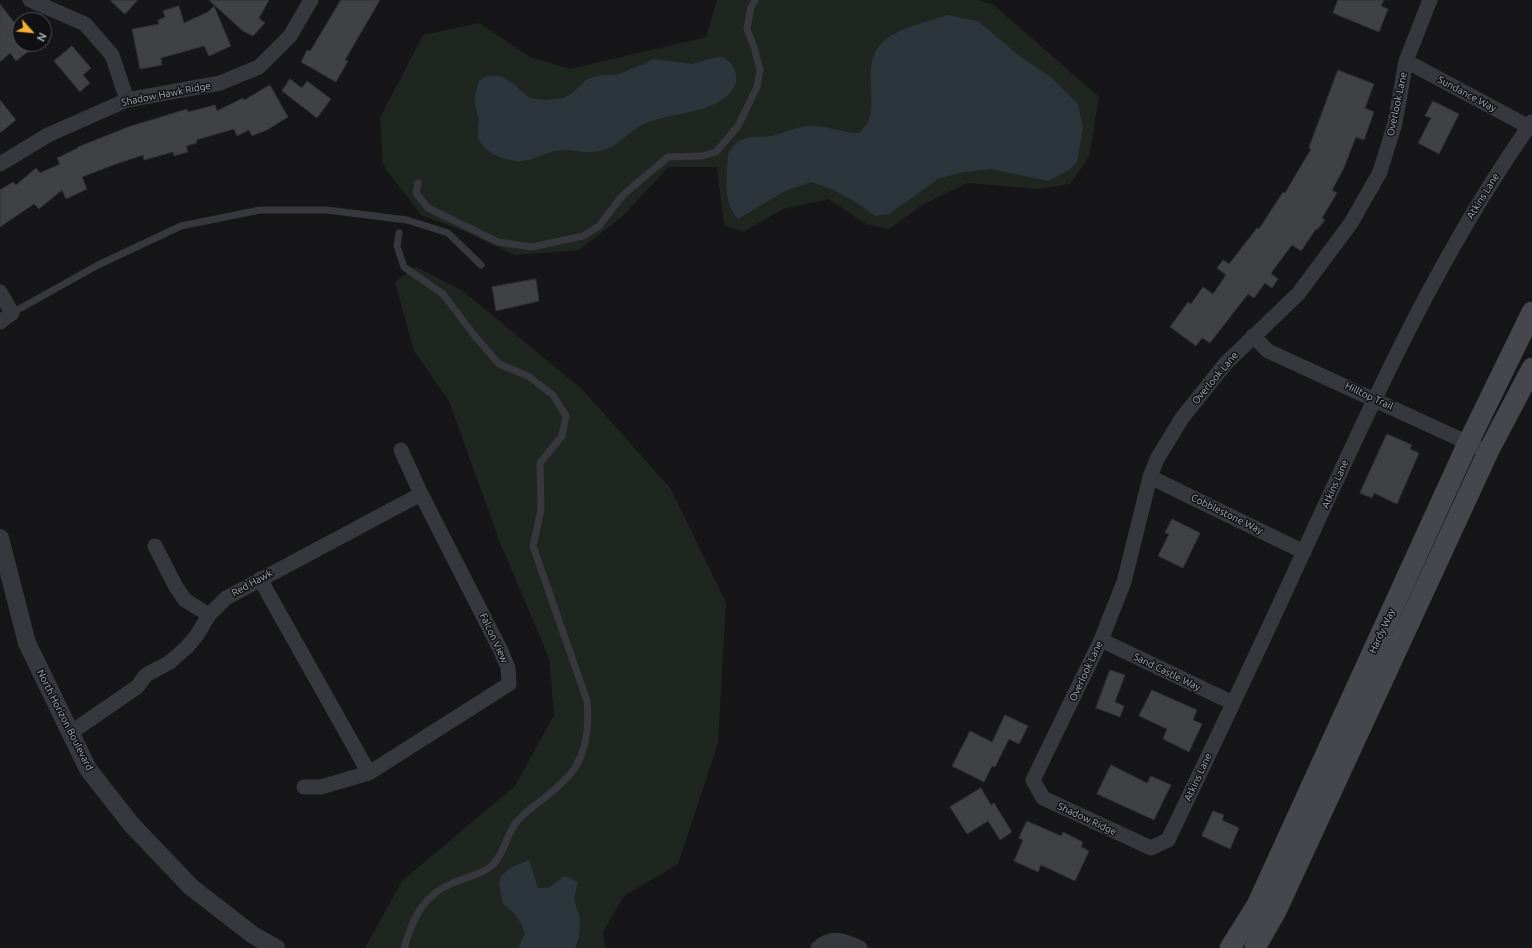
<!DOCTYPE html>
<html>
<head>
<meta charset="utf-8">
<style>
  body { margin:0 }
  #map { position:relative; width:1532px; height:948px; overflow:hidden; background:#161618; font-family:Ubuntu,sans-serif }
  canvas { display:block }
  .north { position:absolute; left:12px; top:12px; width:40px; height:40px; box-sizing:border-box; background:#111113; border:1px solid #4d4f55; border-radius:50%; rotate:117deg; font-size:11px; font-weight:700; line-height:16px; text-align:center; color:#a8adb8 }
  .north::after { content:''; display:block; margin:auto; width:14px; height:18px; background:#f2b134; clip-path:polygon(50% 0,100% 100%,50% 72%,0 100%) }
</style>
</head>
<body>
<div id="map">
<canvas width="1532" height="948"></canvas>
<div class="north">N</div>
</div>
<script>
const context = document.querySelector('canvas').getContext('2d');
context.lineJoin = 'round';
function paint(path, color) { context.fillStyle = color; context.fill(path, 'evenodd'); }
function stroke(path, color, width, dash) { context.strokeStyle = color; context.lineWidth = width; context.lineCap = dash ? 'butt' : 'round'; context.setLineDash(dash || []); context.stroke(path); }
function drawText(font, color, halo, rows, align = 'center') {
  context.font = font + ' Ubuntu,sans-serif'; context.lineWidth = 3; context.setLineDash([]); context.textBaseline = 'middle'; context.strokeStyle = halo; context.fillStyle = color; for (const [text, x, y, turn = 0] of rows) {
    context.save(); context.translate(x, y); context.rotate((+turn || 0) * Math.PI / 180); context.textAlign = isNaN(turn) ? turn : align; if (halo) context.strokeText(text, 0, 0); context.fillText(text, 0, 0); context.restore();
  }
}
paint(new Path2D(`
  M 717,0 L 979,0 L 994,5 L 1099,97 L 1089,157 L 1070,184 L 1037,189 L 967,183 L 924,204 L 889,229 L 866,224 L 828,199 L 783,209 L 743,232 L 724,225 L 717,167 L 668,167 L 623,216 L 579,250 L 514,255 L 464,231 L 421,215 L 383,165 L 380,118 L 423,35 L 479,23 L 530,57 L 570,69 L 706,37 Z
  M 416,267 L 463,291 L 583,390 L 671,489 L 726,603 L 718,743 L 678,864 L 624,896 L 603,932 L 605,948 L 365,948 L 402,881 L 515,786 L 554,715 L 549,658 L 499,540 L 449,401 L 414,351 L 395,282 Z`), '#1e261f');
paint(new Path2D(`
  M 947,15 L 978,21 L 1017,54 L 1053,79 L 1078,104 L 1083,128 L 1077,162 L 1070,169 L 1049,181 L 991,169 L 963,172 L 938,179 L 889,214 L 875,216 L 859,204 L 834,190 L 811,182 L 783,192 L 738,219 C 722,201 727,176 728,154 C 731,148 735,143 741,140 C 751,135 760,138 771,136 C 784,133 797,126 810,126 C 827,125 842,133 859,133 C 861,130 865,127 867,124 C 880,102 858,61 885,40 C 901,27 928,22 947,15 Z
  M 724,57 C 737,67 742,82 728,95 C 707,114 674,112 649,122 C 632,128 624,140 611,147 C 589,158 574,147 555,151 C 543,153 533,161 520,161 C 505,161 486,154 479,140 C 476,133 480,123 478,116 C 474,99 474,98 479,81 L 487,76 L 501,76 L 514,84 L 529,98 L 546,100 L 564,98 L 572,93 L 587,79 L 601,75 L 616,75 L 644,64 L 653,59 L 692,64 L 713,58 Z
  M 529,860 L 538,888 L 548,888 L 565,876 L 578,882 L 574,899 L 580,919 L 579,937 L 575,948 L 518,948 L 525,934 L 522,925 L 515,914 L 503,904 L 499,884 L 501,876 L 511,867 Z`), '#2c353c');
const building = new Path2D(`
  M 110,0 L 138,0 L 125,14 Z
  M 209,0 L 269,0 L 259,18 L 265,23 L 253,36 L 243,31 Z
  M 341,0 L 380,0 L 345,60 L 348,61 L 336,82 L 301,62 L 307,50 L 310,51 Z
  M 1338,0 L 1384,0 L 1381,6 L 1388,9 L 1379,32 L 1333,13 Z
  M 0,4 L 20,30 L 20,44 L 38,44 L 16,61 L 10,53 L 0,62 Z
  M 179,6 L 184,23 L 208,12 L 214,6 L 231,46 L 209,56 L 204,46 L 161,58 L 162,65 L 140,69 L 132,29 L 159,24 L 158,20 L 165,17 L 163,11 Z
  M 72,46 L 91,68 L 83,75 L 90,83 L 80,92 L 54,61 Z
  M 1338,70 L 1374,84 L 1365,108 L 1374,112 L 1364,140 L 1356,137 L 1343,170 L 1332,190 L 1337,193 L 1322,218 L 1325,220 L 1317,230 L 1316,229 L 1301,251 L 1292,245 L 1271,273 L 1278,279 L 1272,288 L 1265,283 L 1254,298 L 1248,294 L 1210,343 L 1202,338 L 1196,346 L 1170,327 L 1188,302 L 1191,304 L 1203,287 L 1213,294 L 1226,275 L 1217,268 L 1223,260 L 1229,264 L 1257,228 L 1259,229 L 1283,192 L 1285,193 L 1311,149 L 1309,148 Z
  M 290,79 L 302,88 L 307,81 L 331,99 L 317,118 L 282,91 Z
  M 270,85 L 288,117 L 267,130 L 252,136 L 249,130 L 237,136 L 234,129 L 196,140 L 197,143 L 186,146 L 188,152 L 174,156 L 173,152 L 144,160 L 143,155 L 116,164 L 82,177 L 87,189 L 66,199 L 62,190 L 39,209 L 34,204 L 0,227 L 0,190 L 13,182 L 16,185 L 36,168 L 40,173 L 60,164 L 57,158 L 78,148 L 78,147 L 128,127 L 187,109 L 188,112 L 215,105 L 217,111 L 243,98 L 244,100 Z
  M 0,100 L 16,120 L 0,133 Z
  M 1433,101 L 1459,114 L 1439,154 L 1418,143 L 1431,118 L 1425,116 Z
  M 536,279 L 539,301 L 496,311 L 492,287 Z
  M 1387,434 L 1412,445 L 1410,449 L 1419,453 L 1397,504 L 1374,493 L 1372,498 L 1360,493 Z
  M 1172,519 L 1200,533 L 1183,568 L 1158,556 L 1169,534 L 1165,533 Z
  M 1110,670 L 1125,675 L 1115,702 L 1124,706 L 1120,717 L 1096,708 Z
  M 1152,690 L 1197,710 L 1193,720 L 1202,724 L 1189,752 L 1163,739 L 1167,729 L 1139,716 Z
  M 1005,715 L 1028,726 L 1019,744 L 1009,739 L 995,767 L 992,766 L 984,782 L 952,766 L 970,731 L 992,742 Z
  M 1111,765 L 1147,783 L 1151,776 L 1171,785 L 1154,820 L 1097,794 Z
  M 981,788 L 991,805 L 994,803 L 1012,832 L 1000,840 L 988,821 L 967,834 L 950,807 Z
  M 1213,811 L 1224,815 L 1222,820 L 1239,828 L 1230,849 L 1202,836 Z
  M 1027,821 L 1061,836 L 1063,832 L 1083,842 L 1081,847 L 1089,851 L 1075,881 L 1041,865 L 1038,872 L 1014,861 L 1023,840 L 1019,838 Z`);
paint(building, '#404145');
stroke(building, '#303034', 1);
stroke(new Path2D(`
  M 418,183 L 416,193 L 428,208 L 498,242 L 532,247 L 583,236 L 599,226 L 623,195 L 668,157 L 702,156 L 716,152 L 738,126 L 757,87 L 760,70 L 754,47 L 747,29 L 751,7 L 755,0
  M 399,233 L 397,246 L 404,267 L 443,294 L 474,335 L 499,364 L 528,376 L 553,395 L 566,416 L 562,436 L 540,463 L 541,510 L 533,546 L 587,701 C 589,722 587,747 576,766 C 570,777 552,792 542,800 C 532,808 522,814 515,824 C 505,838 503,858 489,868 C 480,874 466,878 455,882 C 424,894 413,917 404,948
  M 12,313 L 98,265 L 181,226 L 260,210 L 327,210 L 407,220 L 448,233 L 481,265`), '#37383d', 7);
stroke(new Path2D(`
  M 30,0 L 85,24 L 112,55 L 127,100
  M 1430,0 L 1406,61 L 1395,123 L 1380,172 L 1351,223 L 1298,294 L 1226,363 L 1182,418 L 1157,459 L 1150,477 L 1124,582 L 1101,640 L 1033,780 L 1043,798 L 1151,848 L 1168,840 C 1214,744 1260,648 1304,551 C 1372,403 1438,255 1532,122
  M 1406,61 L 1529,127
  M 0,164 L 48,135 L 127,100 L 220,83 L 259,67 L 290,36 L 311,0
  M 0,292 L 12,313 L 0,322
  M 1253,336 L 1268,351 L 1477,447
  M 1150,477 L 1304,552
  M 155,546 L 176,587 L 185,600 L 209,615
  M 260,579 L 369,773
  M 1101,640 L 1233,703
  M 70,733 L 137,687 L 146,675 L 170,662 L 187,647 L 197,635 L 209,615 L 226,598 L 421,494
  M 304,787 L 321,787 L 369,773 L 509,684 L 508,668 L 501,651 L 421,494 L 401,450
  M 818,948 C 832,935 845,941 860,948`), '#37383d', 15);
stroke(new Path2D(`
  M 0,538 L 27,643 L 88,769 L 131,824 L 191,887 L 253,935 L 276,948`), '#37383d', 18);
stroke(new Path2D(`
  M 1230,948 L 1257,905 L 1468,443 L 1532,312
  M 1255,948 L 1276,911 L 1488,452 L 1532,368`), '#45474d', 21);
drawText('10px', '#a8adb8', '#111113', [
  ["Shadow Hawk Ridge",166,94,-11],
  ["Sundance Way",1467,94,28],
  ["Overlook Lane",1397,104,-78],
  ["Atkins Lane",1483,196,-58],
  ["Overlook Lane",1215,378,-50],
  ["Hilltop Trail",1369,396,25],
  ["Atkins Lane",1335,484,-66],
  ["Cobblestone Way",1227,514,26],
  ["Red Hawk",252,583,-29],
  ["Hardy Way",1382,631,-65],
  ["Falcon View",494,638,65],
  ["Overlook Lane",1086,671,-65],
  ["Sand Castle Way",1167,672,26],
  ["North Horizon Boulevard",65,720,63],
  ["Atkins Lane",1198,777,-65],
  ["Shadow Ridge",1087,819,25]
]);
</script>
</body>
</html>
